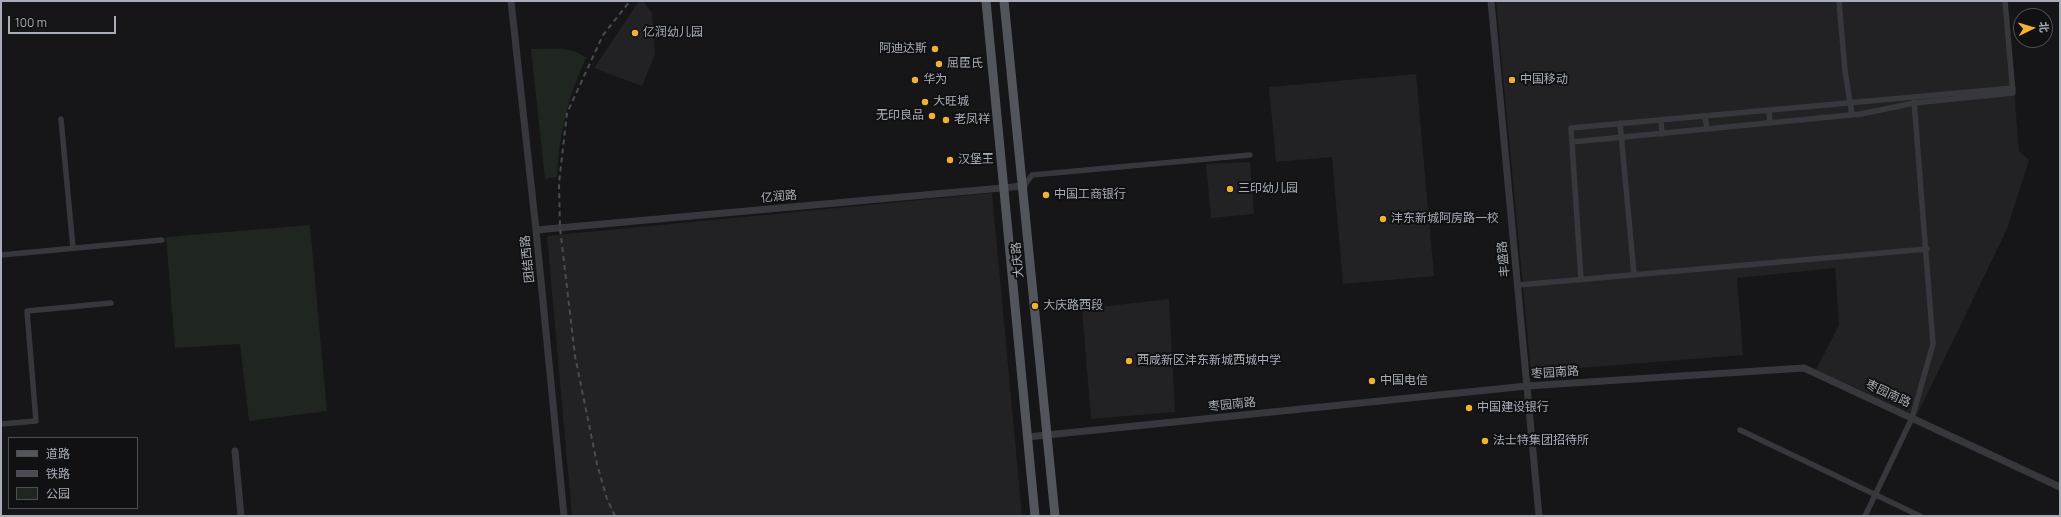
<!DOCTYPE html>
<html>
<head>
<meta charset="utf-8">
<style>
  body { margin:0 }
  #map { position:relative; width:2061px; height:517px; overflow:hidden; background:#161618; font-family:Manrope,"Noto Sans SC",sans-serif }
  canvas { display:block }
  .frame { position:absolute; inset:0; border:2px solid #a8adb8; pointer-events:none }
  .legend { position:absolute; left:8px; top:437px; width:130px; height:72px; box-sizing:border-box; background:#111113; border:1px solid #4d4f55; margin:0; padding:5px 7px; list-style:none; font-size:12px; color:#a8adb8 }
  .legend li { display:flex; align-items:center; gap:8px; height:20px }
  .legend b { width:20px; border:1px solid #4d4f55 }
  .north { position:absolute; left:2013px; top:8px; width:40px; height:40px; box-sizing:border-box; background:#111113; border:1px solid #4d4f55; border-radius:50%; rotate:85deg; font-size:11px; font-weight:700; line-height:16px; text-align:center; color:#a8adb8 }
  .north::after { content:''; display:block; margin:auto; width:14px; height:18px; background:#f2b134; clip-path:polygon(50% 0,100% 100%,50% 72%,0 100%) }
  .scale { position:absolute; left:8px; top:16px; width:108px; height:18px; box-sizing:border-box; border:2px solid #a8adb8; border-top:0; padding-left:5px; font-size:12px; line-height:14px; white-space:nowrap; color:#a8adb8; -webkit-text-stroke:3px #111113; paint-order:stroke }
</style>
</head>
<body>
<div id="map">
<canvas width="2061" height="517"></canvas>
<div class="frame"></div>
<ul class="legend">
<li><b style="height:5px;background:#53555c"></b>道路</li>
<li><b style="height:5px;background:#4a4c52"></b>铁路</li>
<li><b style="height:11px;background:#1e261f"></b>公园</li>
</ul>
<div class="north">北</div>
<div class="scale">100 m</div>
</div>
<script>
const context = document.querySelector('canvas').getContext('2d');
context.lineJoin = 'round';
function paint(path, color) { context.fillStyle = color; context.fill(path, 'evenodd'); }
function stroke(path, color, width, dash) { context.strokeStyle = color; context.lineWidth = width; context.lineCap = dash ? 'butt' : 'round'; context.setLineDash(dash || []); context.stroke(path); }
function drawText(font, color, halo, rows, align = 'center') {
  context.font = font + ' Manrope,"Noto Sans SC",sans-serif'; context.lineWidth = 4; context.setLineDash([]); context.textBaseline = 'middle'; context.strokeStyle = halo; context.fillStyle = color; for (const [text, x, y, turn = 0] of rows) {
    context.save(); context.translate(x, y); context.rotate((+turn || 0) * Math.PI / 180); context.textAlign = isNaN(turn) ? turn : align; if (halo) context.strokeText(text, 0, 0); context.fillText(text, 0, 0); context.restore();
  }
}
paint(new Path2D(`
  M 639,1 L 643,1 L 652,13 L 655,54 L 642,86 L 594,68 Z
  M 1496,1 L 2007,1 L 2019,151 L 2029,160 L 2007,229 L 1917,415 L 1816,370 L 1839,325 L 1835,268 L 1737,278 L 1743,355 L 1531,372 Z
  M 1416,74 L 1434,276 L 1343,284 L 1332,157 L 1276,162 L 1269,87 Z
  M 1250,162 L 1254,214 L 1211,218 L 1206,164 Z
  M 992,193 L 1022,516 L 572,516 L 547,236 Z
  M 1169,299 L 1175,412 L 1091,419 L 1082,309 Z`), '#222225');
paint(new Path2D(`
  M 531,49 C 550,49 571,45 586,58 C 568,96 559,135 557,177 L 545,179 Z
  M 310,225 L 327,411 L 249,421 L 240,344 L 175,348 L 166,237 Z`), '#1e261f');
stroke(new Path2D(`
  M 1839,1 L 1845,71 L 1852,115
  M 1769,110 L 1770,123
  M 1705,116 L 1707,129
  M 61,119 L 73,248
  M 1661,120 L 1662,134
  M 1620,123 L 1634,274
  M 1572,142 L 1861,114 L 1914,103 L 2013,93 L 2005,1
  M 1024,186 L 1032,175 L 1250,155
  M 1,255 L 162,240
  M 1581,279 L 1571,128 L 2013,88
  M 1518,285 L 1927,249
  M 1,424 L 36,421 L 27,311 L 111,303
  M 1740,430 L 1920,516
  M 1865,516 L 1912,418 L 1933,344 L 1914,101`), '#37383d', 5.5);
stroke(new Path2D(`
  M 511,1 L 536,230 L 564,516
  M 1491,1 L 1539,516
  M 536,230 L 1024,186
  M 1027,437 L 1527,386 L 1804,368 L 2060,487
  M 235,451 L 241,516`), '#37383d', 7);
stroke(new Path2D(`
  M 986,1 L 1035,516
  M 1004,1 L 1055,516`), '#53555c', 9);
stroke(new Path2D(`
  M 615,516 L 607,499 L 597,464 L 575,356 L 560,228 L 559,183 L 567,113 L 603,35 L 630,1`), '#4a4c52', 2, [5, 4]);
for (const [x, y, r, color] of [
  [635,33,4,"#f2b134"],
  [935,49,4,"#f2b134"],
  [939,64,4,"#f2b134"],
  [915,80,4,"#f2b134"],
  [1512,80,4,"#f2b134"],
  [925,102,4,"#f2b134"],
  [932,116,4,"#f2b134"],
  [946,120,4,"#f2b134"],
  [950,160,4,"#f2b134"],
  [1230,189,4,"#f2b134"],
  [1046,195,4,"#f2b134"],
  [1383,219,4,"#f2b134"],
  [1035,306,4,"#f2b134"],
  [1129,361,4,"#f2b134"],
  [1372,381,4,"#f2b134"],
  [1469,408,4,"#f2b134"],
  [1485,441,4,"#f2b134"]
]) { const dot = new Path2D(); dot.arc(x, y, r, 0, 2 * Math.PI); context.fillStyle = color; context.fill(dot); stroke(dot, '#111113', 1.5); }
drawText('12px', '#a8adb8', '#111113', [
  ["亿润幼儿园",643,33],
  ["阿迪达斯",927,49,"right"],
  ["屈臣氏",947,64],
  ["华为",923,80],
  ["中国移动",1520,80],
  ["大旺城",933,102],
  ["无印良品",924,116,"right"],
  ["老凤祥",954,120],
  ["汉堡王",958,160],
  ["三印幼儿园",1238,189],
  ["中国工商银行",1054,195],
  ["沣东新城阿房路一校",1391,219],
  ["大庆路西段",1043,306],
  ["西咸新区沣东新城西城中学",1137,361],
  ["中国电信",1380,381],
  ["中国建设银行",1477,408],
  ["法士特集团招待所",1493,441]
], 'left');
drawText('12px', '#a8adb8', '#111113', [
  ["亿润路",779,197,-5],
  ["团结西路",528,259,-96],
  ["丰盛路",1504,259,-95],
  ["大庆路",1018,260,-95],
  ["枣园南路",1555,373,-4],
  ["枣园南路",1888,394,25],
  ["枣园南路",1232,405,-6]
]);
</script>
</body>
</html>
